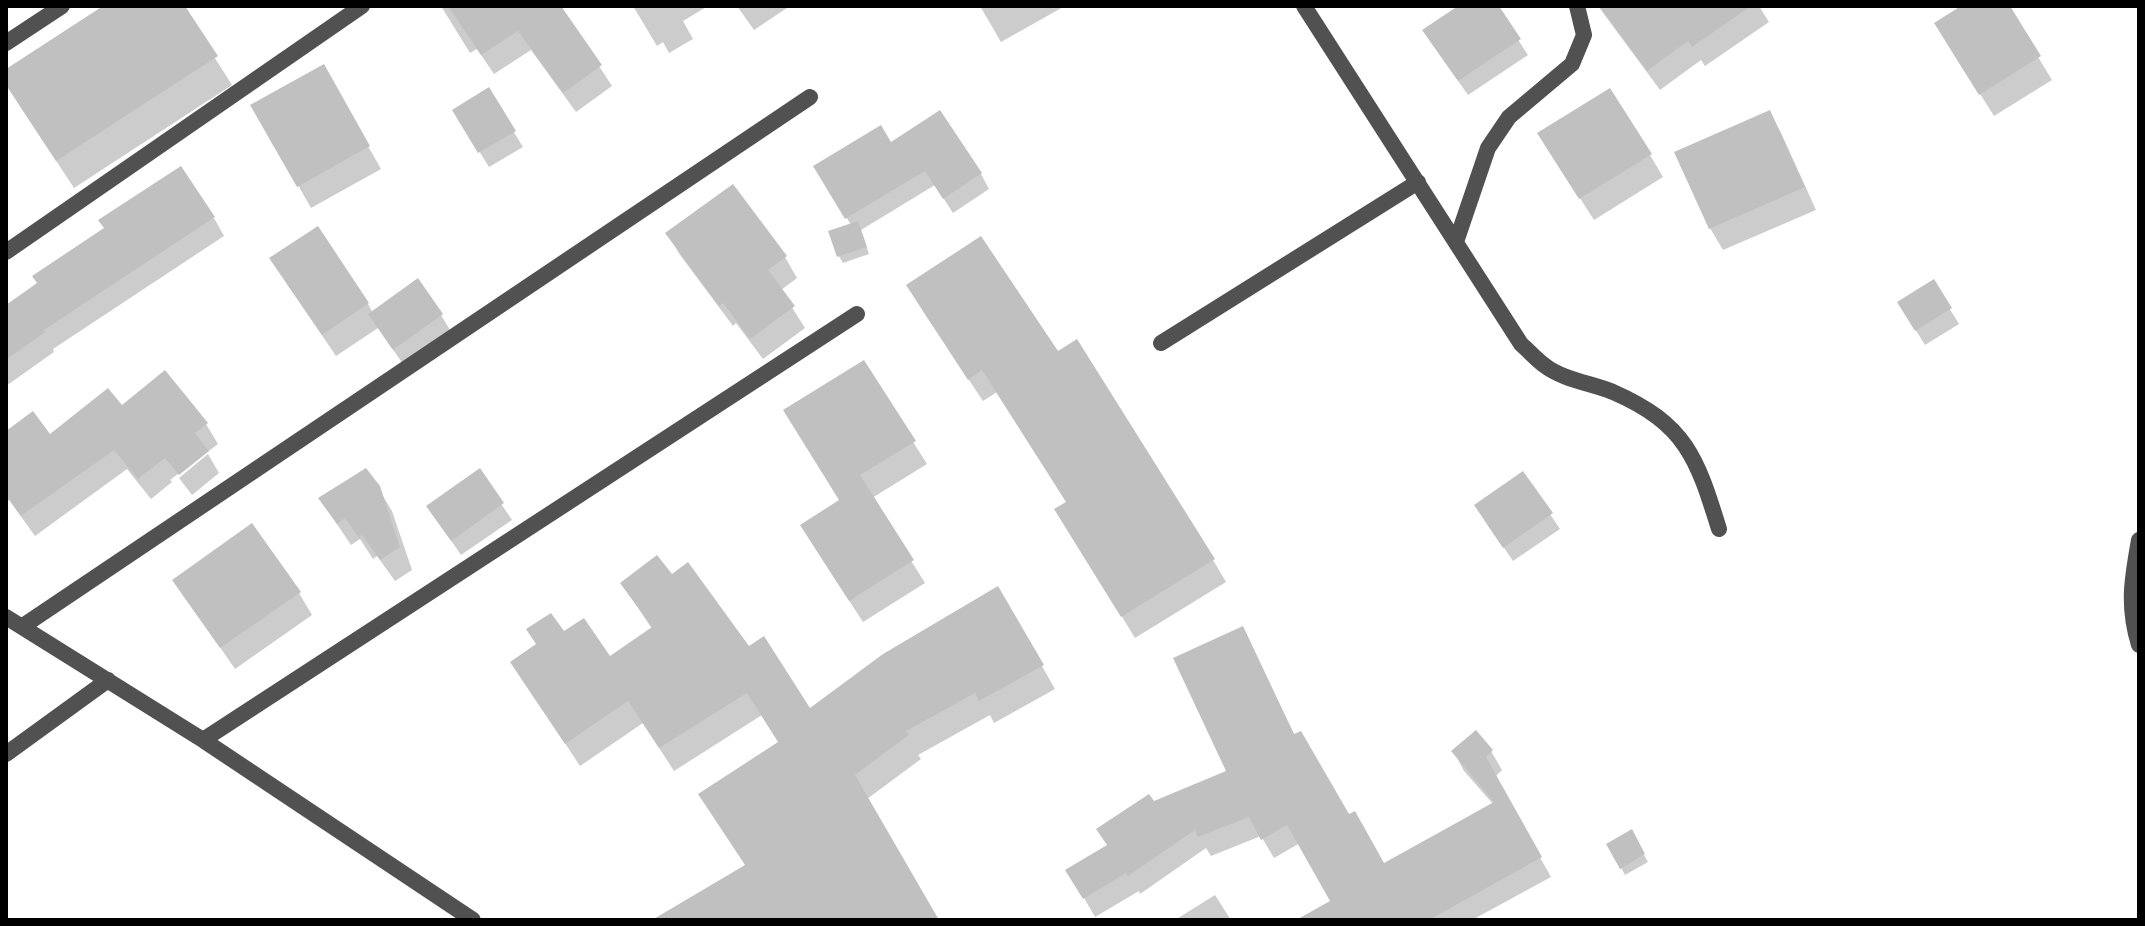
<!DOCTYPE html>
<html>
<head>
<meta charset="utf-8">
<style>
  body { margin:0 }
  #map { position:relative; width:2145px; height:926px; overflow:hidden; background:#fff; font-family:"Golos Text",sans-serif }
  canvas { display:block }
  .frame { position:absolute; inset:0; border:8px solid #000; pointer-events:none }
</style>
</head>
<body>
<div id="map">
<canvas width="2145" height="926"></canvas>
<div class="frame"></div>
</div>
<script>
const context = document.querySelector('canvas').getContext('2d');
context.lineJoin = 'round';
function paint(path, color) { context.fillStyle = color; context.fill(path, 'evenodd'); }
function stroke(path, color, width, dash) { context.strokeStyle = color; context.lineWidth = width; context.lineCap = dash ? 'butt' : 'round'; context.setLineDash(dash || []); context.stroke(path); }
paint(new Path2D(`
  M 107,6 L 182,6 L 232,85 L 74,188 L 18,103 L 6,82 L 6,72 Z
  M 441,6 L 560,6 L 612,86 L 576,112 L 531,50 L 494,74 L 477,49 L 470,53 Z
  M 633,6 L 708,6 L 683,21 L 693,39 L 669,53 L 663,42 L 657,46 Z
  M 737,6 L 790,6 L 754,30 Z
  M 980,6 L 1065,6 L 1001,42 Z
  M 1462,6 L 1496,6 L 1528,55 L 1468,95 L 1434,46 Z
  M 1598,6 L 1759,6 L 1769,22 L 1705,66 L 1701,60 L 1660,90 Z
  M 1965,6 L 2007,6 L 2052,80 L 1994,116 L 1950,46 Z
  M 323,67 L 381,169 L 311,208 L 253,106 Z
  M 488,90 L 523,147 L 489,167 L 454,111 Z
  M 1770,112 L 1782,135 L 1816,210 L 1723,250 L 1710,228 Z
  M 891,144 L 981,174 L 989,189 L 953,213 L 935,185 L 861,230 L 869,254 L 843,263 L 839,256 L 851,225 L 816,167 Z
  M 1650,155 L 1663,177 L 1594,220 L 1553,156 Z
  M 214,218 L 224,236 L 53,349 L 54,352 L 6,386 L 6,307 L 39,283 Z
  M 668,234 L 785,257 L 797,278 L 781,290 L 805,328 L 763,359 L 736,323 L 733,326 L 680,255 Z
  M 285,281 L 368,304 L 373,313 L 441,315 L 450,330 L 403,364 L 378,328 L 336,356 Z
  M 1933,282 L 1959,324 L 1925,345 L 1899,303 Z
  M 921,308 L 1057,354 L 1213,560 L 1226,582 L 1135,638 L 1070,532 L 1068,503 L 997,392 L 983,401 Z
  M 863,363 L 927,464 L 872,498 L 925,583 L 863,622 L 815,548 L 841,501 Z
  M 121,407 L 206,424 L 218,444 L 170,480 L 172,482 L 151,499 L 127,469 L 35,536 L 9,500 L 6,502 L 6,434 L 50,437 Z
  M 208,454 L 219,473 L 192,495 L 179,478 Z
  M 479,471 L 512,520 L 461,555 L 428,507 Z
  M 1522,473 L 1560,529 L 1513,561 L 1485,520 Z
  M 378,488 L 392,511 L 412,570 L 395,581 L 377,556 L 373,559 L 360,539 L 351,545 L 320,499 Z
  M 671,577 L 749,648 L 810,711 L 998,589 L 1055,689 L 994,723 L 990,715 L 918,755 L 921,759 L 867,799 L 937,920 L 656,920 L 746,866 L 780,743 L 762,715 L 674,771 L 643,723 L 580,766 L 512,663 L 564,634 L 609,659 L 652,629 L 622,583 Z
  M 174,580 L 299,593 L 312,615 L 235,669 Z
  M 1242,628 L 1295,736 L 1384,865 L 1493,804 L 1464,771 L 1454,752 L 1491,751 L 1502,770 L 1495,777 L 1551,877 L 1472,920 L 1331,920 L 1333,902 L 1300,843 L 1274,858 L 1261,836 L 1211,856 L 1206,848 L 1140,894 L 1139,891 L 1095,917 L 1068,870 L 1109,847 L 1153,803 L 1229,772 Z
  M 1631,832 L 1648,862 L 1625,875 L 1608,845 Z
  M 1215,895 L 1231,920 L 1175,920 Z`), '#0003');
paint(new Path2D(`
  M 103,6 L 185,6 L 218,56 L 56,161 L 6,85 L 6,69 Z
  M 448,6 L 561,6 L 602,65 L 563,93 L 518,31 L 481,55 Z
  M 1458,6 L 1499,6 L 1521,39 L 1458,81 L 1422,30 Z
  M 1599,6 L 1751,6 L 1692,47 L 1688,41 L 1647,71 Z
  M 1961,6 L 2010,6 L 2041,56 L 1979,95 L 1934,23 Z
  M 324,64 L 370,146 L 297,187 L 250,105 Z
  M 489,87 L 516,131 L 478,153 L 452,110 Z
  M 1610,88 L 1652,154 L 1579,199 L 1537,133 Z
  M 940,110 L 982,173 L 943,199 L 925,171 L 845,219 L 813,166 L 881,125 L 891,142 Z
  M 1770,110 L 1805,187 L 1709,229 L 1674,152 Z
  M 181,166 L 215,217 L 44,330 L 45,332 L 6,360 L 6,305 L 37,283 L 32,276 L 104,228 L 98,220 Z
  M 733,184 L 787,256 L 768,270 L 795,306 L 750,339 L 723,303 L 719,306 L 665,233 Z
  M 858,221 L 867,247 L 837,257 L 828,231 Z
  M 318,226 L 369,303 L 322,335 L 269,258 Z
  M 981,236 L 1058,351 L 1077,339 L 1215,559 L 1121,617 L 1054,509 L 1066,502 L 982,370 L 968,380 L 906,285 Z
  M 418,278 L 443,314 L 393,350 L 368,314 Z
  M 1934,279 L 1952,308 L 1915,331 L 1897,302 Z
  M 864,360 L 916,441 L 860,475 L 914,560 L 849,601 L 800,525 L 839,500 L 783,410 Z
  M 165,370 L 208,423 L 195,433 L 209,451 L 179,475 L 165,458 L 138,479 L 114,450 L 21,516 L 6,495 L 6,431 L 33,411 L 50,434 L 108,388 L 122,405 Z
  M 366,468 L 380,486 L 400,547 L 380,560 L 362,535 L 359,538 L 345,518 L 337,524 L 318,498 Z
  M 480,468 L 504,503 L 451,541 L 426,506 Z
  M 1523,471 L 1553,513 L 1503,548 L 1474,505 Z
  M 252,523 L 301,592 L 220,648 L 172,580 Z
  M 657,555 L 672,574 L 688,562 L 749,646 L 764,636 L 810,708 L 883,654 L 998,586 L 1044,665 L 979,701 L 975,693 L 906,731 L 909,735 L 855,775 L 939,920 L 652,920 L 745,865 L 698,794 L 778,742 L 747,693 L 659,748 L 628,701 L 565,744 L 510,662 L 536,644 L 526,629 L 551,613 L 564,631 L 584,618 L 610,656 L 652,627 L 620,583 Z
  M 1243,626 L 1294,734 L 1301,731 L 1349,814 L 1355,811 L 1384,863 L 1494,802 L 1451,751 L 1476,730 L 1493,750 L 1486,757 L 1542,857 L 1429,920 L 1296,920 L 1330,901 L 1287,825 L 1261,840 L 1249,817 L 1198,837 L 1195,830 L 1128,876 L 1126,873 L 1083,899 L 1065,870 L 1107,845 L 1096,829 L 1149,794 L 1154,801 L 1226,771 L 1173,658 Z
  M 1632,829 L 1645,854 L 1620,869 L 1606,844 Z`), '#c0c0c0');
stroke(new Path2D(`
  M 1304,6 L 1521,344 C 1529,351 1536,359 1544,365 C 1563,380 1591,383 1613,392 C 1686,424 1697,458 1719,529
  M 6,43 L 62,6
  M 1456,242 L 1488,148 L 1509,117 L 1572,64 L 1584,35 L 1577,6
  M 6,252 L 362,6
  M 1161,343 L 1418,182
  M 2139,540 C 2132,579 2127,606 2139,645
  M 6,617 L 203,740 L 473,920
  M 23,626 L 810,97
  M 203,740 L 857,314
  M 6,754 L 108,680`), '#515151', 16);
</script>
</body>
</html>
